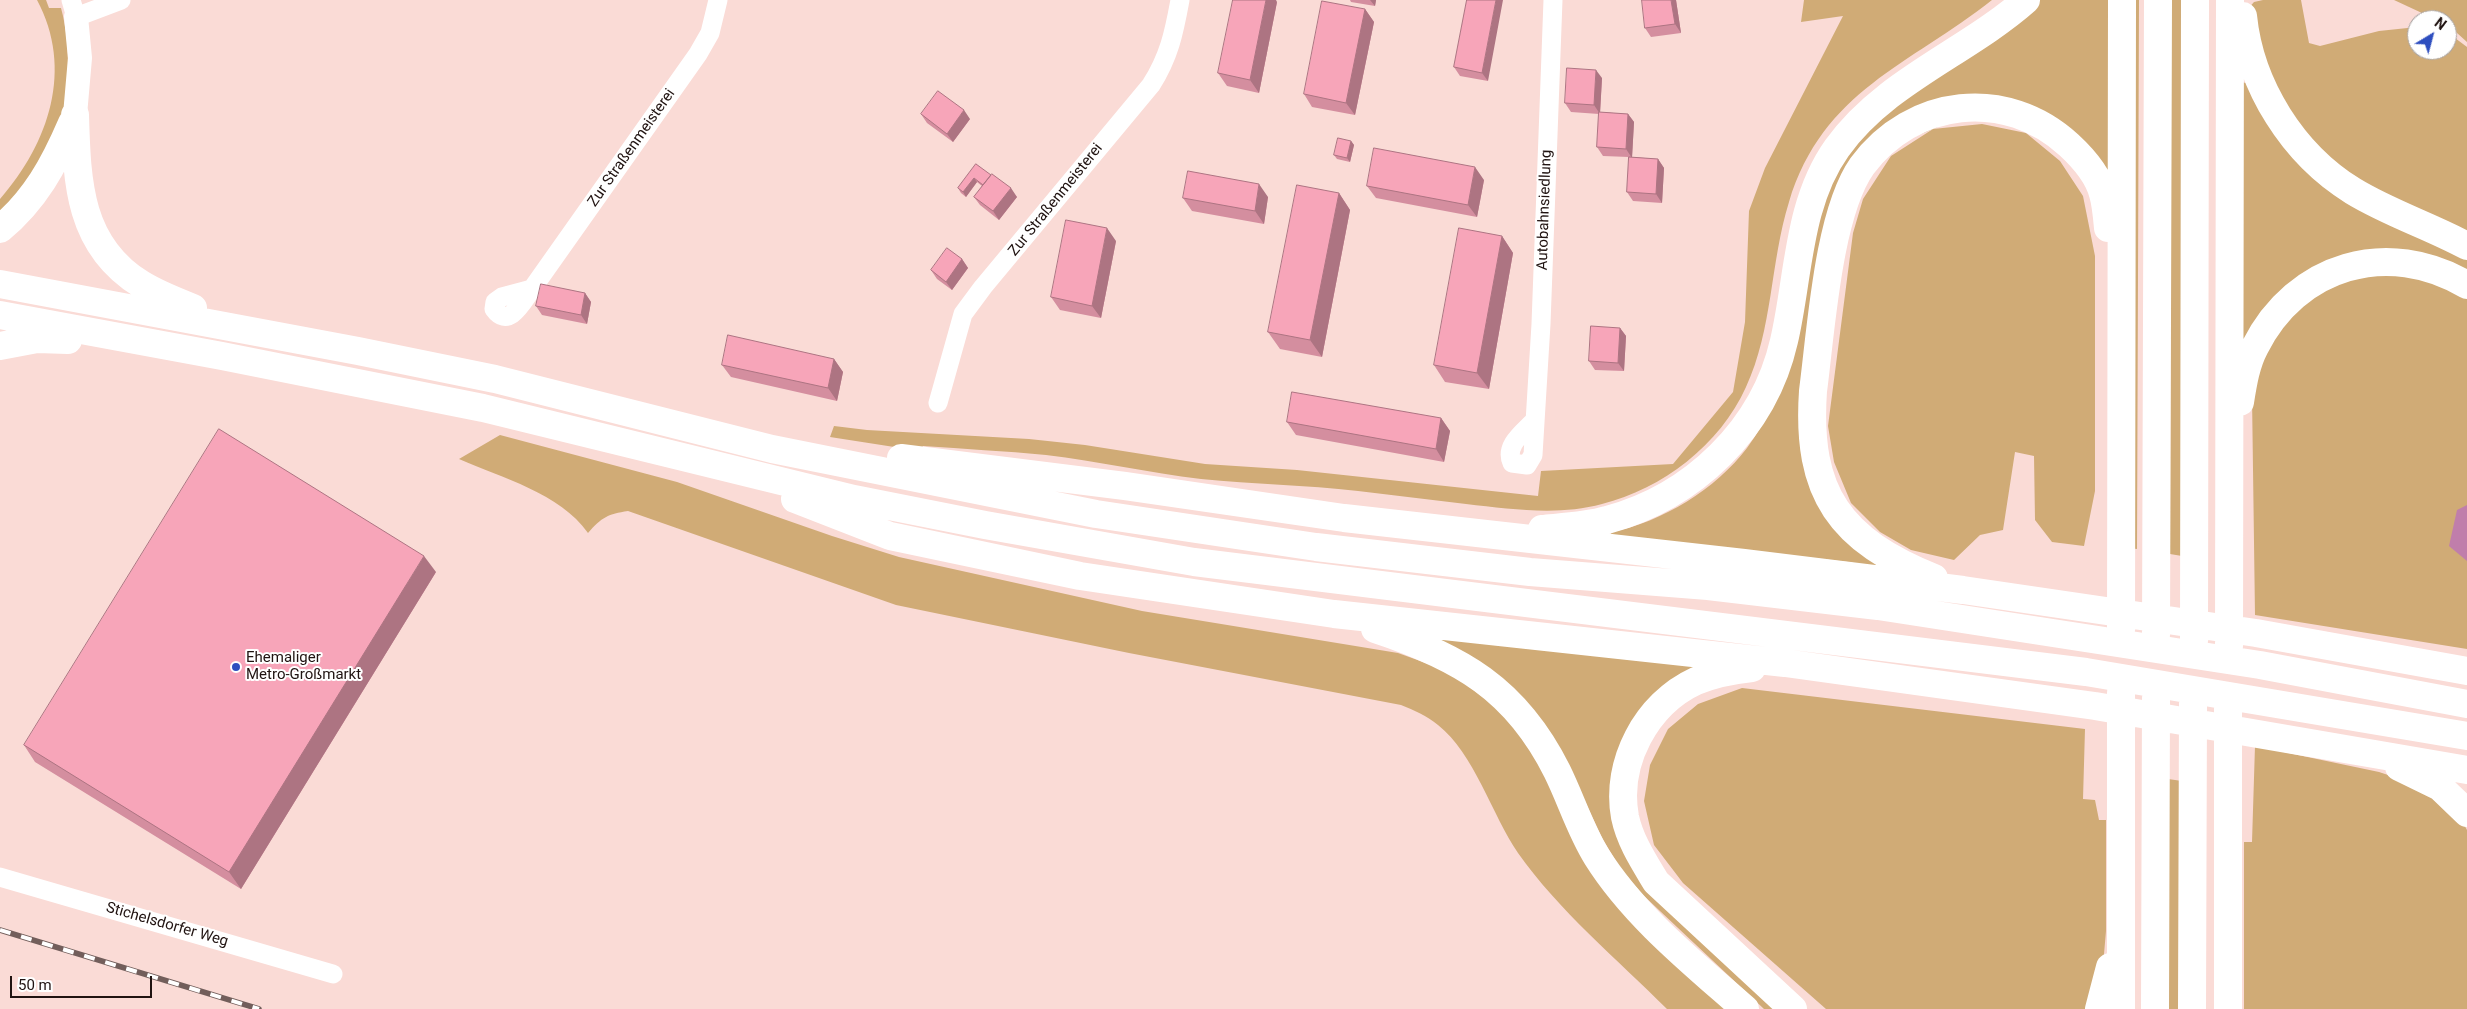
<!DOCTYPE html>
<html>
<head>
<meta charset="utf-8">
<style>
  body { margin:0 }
  #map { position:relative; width:2467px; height:1009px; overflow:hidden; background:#fadbd6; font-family:Roboto,sans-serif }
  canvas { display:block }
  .north { position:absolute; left:2407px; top:10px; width:50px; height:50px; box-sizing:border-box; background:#fff; border:1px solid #a6a1a0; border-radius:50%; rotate:37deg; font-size:14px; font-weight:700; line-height:20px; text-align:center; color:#201311 }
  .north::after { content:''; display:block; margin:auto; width:18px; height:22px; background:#2e4ebf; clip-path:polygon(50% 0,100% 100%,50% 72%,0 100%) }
  .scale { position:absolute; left:10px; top:976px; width:142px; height:22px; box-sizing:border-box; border:2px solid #201311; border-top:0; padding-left:6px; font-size:15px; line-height:18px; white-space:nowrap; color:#201311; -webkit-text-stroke:4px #fff; paint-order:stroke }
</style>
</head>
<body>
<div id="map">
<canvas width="2467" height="1009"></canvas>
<div class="north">N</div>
<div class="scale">50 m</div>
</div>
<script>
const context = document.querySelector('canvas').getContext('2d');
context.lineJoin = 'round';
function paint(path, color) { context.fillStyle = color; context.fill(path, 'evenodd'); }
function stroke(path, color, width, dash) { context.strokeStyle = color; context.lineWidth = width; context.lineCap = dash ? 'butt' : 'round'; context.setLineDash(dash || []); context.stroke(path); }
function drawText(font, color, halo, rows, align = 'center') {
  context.font = font + ' Roboto,sans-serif'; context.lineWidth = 4; context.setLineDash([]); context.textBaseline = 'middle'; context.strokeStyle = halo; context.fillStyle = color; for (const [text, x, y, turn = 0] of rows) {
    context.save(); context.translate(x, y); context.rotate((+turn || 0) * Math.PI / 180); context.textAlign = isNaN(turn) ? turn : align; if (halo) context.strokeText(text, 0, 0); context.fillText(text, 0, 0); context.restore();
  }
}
paint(new Path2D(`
  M 37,0 L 46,0 L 49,8 L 61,8 C 72,48 69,92 59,132 L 0,220 L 0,199 C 49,143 74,69 37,0 Z
  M 1804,0 L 1992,0 C 1910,65 1823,90 1789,202 C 1770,263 1773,329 1746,387 C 1720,445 1662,489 1602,504 C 1558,516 1511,509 1466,504 C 1430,500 1394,495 1358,491 C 1306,485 1253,484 1201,479 C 1149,473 1098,461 1046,455 C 1005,451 964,449 923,446 L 920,451 L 830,437 L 834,426 L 867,430 L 1029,439 L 1085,445 L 1205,464 L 1297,470 L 1538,496 L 1541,471 L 1673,464 L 1733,392 L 1745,322 L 1749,211 L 1765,168 L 1843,16 L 1801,22 Z
  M 2039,0 L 2112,0 L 2113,175 L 2000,101 L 1861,159 L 1804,442 L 1883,568 L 1848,562 L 1610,535 L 1612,532 C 1662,522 1716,489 1747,448 C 1758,433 1766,418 1775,402 L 1816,223 L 1824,196 L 1842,161 L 1876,119 Z
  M 2129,0 L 2139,0 L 2137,549 L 2128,548 Z
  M 2171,0 L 2184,0 L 2182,556 L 2170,554 Z
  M 2263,0 L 2301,0 L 2309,43 L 2320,46 L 2379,31 L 2417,27 L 2417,50 L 2447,50 L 2447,32 L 2467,47 L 2467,233 L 2404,204 L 2336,167 L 2282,106 L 2247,10 L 2254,2 Z
  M 2394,0 L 2467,0 L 2467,42 L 2447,24 L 2447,20 L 2437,20 Z
  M 2241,82 L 2246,83 L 2264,118 L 2287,150 L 2467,258 L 2467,272 L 2381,253 L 2252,337 L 2241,341 Z
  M 1982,124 L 2026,133 L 2060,161 L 2083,196 L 2095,256 L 2095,491 L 2084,546 L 2052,542 L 2035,520 L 2034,456 L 2015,452 L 2003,530 L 1980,535 L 1954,560 L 1911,550 L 1880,532 L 1851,503 L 1834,462 L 1828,426 L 1853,233 L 1863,199 L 1891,156 L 1933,129 Z
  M 2406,268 L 2467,298 L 2467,649 L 2255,615 L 2252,396 L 2266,347 L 2309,295 L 2357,270 Z
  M 500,435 L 677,482 L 832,536 L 899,557 L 1142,611 L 1398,653 L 1448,671 L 1496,707 L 1513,726 L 1548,776 L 1731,1009 L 1667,1009 C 1617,959 1559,911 1518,853 C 1492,815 1474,753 1438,725 C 1427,716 1414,710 1401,705 L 1129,653 L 896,605 L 628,511 C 608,514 602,517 588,533 C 560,493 502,478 459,459 Z
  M 1440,637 L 1714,664 L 1662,694 L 1620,823 L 1784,1009 L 1764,1009 L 1643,895 L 1620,868 L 1602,838 L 1570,769 L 1440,641 Z
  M 1742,688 L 2085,729 L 2083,799 L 2095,800 L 2099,820 L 2106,820 L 2106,931 L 2102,977 L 2092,1009 L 1826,1009 L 1683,883 L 1654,845 L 1644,801 L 1650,765 L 1668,729 L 1698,704 Z
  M 2255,746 L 2379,772 L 2412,783 L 2462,821 L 2467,830 L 2467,1009 L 2244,1009 L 2244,842 L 2252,842 Z
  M 2168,779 L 2182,781 L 2182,1009 L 2168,1009 Z`), '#d0ab76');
paint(new Path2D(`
  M 2467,505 L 2467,561 L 2449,546 L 2457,510 Z`), '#c07eab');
stroke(new Path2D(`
  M 71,0 L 76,17 L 121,0
  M 532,289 L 502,297 L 495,302 L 494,309 C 509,330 523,301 532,289 L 698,54 L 710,33 L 718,0
  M 938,403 L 963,314 L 983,287 L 1151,85 C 1169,57 1174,33 1180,0
  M 1535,420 C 1524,432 1504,445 1512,463 L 1527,465 L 1533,455 L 1541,324 L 1553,0
  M 0,877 L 333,974`), '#fff', 19);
stroke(new Path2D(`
  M 75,115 L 80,58 L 76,17`), '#fff', 24);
stroke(new Path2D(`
  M 2243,16 C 2250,86 2293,154 2353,191 C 2389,213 2430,226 2467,246
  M 75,115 C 77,181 78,245 141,284 C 157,294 175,301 193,308
  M 0,229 C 35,200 54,165 72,123
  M 0,284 L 358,351 L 495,379 L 772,449 L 1096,514 L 1316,547 L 1530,572 L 1708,586 L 1878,606 L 2260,665 L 2467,704
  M 0,315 L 222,356 L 483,408 L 854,499 L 985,525 L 1194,562 L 2086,672 L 2467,736
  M 0,346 L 37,339 L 68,340
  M 2240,402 C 2243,383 2246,364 2255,347 C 2296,265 2388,238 2467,285
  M 901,458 L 1125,486 L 1344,518 L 1744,563 L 1963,590 L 2256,633 L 2467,671
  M 795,499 L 890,536 L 1080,576 L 1334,614 L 1785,663 L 2095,706 L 2467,770
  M 1542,529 C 1563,527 1587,526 1607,520 C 1693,497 1764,429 1784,341 C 1799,277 1797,204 1837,148 C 1885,81 1966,53 2026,0
  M 1934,578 C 1840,540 1806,494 1813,391 C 1821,331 1828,214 1862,166 C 1912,98 2006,87 2069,145 C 2082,157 2098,175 2103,194 C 2106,204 2107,217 2108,228
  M 1375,629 C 1460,657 1516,689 1557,771 C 1571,799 1580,830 1597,857 C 1634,916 1693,963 1745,1009
  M 2121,630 L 2122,0
  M 2156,635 L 2158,0
  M 2194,641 L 2195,0
  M 2229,646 L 2230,0
  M 1752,668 C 1733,670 1713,674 1696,681 C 1646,704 1615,763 1625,817 C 1630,841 1644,862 1656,882 L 1793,1009
  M 2399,767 L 2440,787 L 2467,813
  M 2099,1009 L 2110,967
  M 2121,1009 L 2121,693
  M 2155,1009 L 2156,698
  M 2192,1009 L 2193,704
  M 2228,1009 L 2228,709`), '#fff', 28);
const rail = new Path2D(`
  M 0,930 L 259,1009`);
stroke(rail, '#725e5b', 5.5);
stroke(rail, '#fff', 4, [11]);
paint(new Path2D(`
  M 1350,0 L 1376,0 L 1375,6 L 1351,2 Z
  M 1467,0 L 1488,81 L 1460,76 L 1454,67 Z
  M 1676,0 L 1681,33 L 1651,37 L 1645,28 Z
  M 1277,2 L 1259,93 L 1227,86 L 1218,73 Z
  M 1365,9 L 1374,22 L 1355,115 L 1312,107 L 1304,94 Z
  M 1602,78 L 1600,112 L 1628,114 L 1634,122 L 1632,157 L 1658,159 L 1664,168 L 1662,203 L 1633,201 L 1627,192 L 1629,157 L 1603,156 L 1597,147 L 1599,114 L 1571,112 L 1565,103 Z
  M 921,114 L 970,119 L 953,142 L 927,123 Z
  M 1351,141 L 1354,145 L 1350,162 L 1337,159 L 1334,155 Z
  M 976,164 L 1017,197 L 999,220 L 980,205 L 974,197 L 982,186 L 977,182 L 966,197 L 961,193 L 958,188 Z
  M 1484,180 L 1477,217 L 1376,198 L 1367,186 Z
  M 1339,193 L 1350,210 L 1322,357 L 1280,349 L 1268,332 Z
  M 1268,197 L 1264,224 L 1192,211 L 1183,198 Z
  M 1502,236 L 1513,253 L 1489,389 L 1445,382 L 1434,365 Z
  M 1116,241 L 1101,318 L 1060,310 L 1051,297 Z
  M 962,259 L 968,268 L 952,290 L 937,279 L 931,270 Z
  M 585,293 L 591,302 L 587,324 L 542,315 L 536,306 Z
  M 1620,328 L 1626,336 L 1624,371 L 1595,370 L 1589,361 Z
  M 834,359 L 843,372 L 837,401 L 731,377 L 722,365 Z
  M 1441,418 L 1450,431 L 1444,462 L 1296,435 L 1287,422 Z
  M 436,572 L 241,889 L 35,762 L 24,745 Z`), '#d48e9f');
paint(new Path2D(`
  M 1266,0 L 1276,0 L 1277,2 L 1259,93 L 1250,80 Z
  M 1370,0 L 1376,0 L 1375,6 Z
  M 1496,0 L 1503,0 L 1488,81 L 1482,73 Z
  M 1671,0 L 1676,0 L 1681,33 L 1675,24 Z
  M 1365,9 L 1374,22 L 1355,115 L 1346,103 Z
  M 1596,70 L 1602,78 L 1600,114 L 1594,105 Z
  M 964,110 L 970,119 L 953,142 L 947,134 Z
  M 1628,114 L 1634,122 L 1632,158 L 1626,149 Z
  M 1351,141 L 1354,145 L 1350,162 L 1347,158 Z
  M 1658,159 L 1664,168 L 1662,203 L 1656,194 Z
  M 1475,167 L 1484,180 L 1477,217 L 1468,205 Z
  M 974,178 L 977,182 L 966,197 L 963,192 Z
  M 1259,184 L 1268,197 L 1264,224 L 1255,211 Z
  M 1011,188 L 1017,197 L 999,220 L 993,211 Z
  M 1339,193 L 1350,210 L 1322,357 L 1310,340 Z
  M 1107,228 L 1116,241 L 1101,318 L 1092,306 Z
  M 1502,236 L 1513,253 L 1489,389 L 1477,373 Z
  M 962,259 L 968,268 L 952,290 L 946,282 Z
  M 585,293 L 591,302 L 587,324 L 581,315 Z
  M 1620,328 L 1626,336 L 1624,371 L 1618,363 Z
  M 834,359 L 843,372 L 837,401 L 828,388 Z
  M 1441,418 L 1450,431 L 1444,462 L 1436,449 Z
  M 424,556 L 436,572 L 241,889 L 229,872 Z`), '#ad7482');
const building = new Path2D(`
  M 1233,0 L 1266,0 L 1250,80 L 1218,73 Z
  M 1467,0 L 1496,0 L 1482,73 L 1454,67 Z
  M 1642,0 L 1671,0 L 1675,24 L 1645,28 Z
  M 1322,1 L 1365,9 L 1346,103 L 1304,94 Z
  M 1567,68 L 1596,70 L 1594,105 L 1565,103 Z
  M 938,91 L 964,110 L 947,134 L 921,114 Z
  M 1599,112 L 1628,114 L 1626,149 L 1597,147 Z
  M 1338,138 L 1351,141 L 1347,158 L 1334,155 Z
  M 1374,148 L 1475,167 L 1468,205 L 1367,186 Z
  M 1629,157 L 1658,159 L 1656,194 L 1627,192 Z
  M 976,164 L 991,175 L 983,185 L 974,178 L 963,192 L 958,188 Z
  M 1188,171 L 1259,184 L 1255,211 L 1183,198 Z
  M 992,174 L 1011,188 L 993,211 L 974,197 Z
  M 1297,185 L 1339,193 L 1310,340 L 1268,332 Z
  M 1066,220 L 1107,228 L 1092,306 L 1051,297 Z
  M 1459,228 L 1502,236 L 1477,373 L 1434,365 Z
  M 947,248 L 962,259 L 946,282 L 931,270 Z
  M 541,284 L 585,293 L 581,315 L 536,306 Z
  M 1591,326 L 1620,328 L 1618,363 L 1589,361 Z
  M 728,335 L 834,359 L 828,388 L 722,365 Z
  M 1292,392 L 1441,418 L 1436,449 L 1287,422 Z
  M 219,429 L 424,556 L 229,872 L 24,745 Z`);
paint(building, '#f7a5b9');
stroke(building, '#ad7482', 1);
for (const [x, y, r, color] of [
  [236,667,5,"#2e4ebf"]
]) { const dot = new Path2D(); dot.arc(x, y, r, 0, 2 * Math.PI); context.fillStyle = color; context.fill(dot); stroke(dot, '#fff', 2); }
drawText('15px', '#201311', '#fff', [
  ["Zur Straßenmeisterei",632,148,-55],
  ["Zur Straßenmeisterei",1056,200,-51],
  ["Autobahnsiedlung",1545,210,-88],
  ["Stichelsdorfer Weg",167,925,16]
]);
drawText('15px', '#201311', '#fff', [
  ["Ehemaliger",246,658],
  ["Metro-Großmarkt",246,675]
], 'left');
</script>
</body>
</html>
